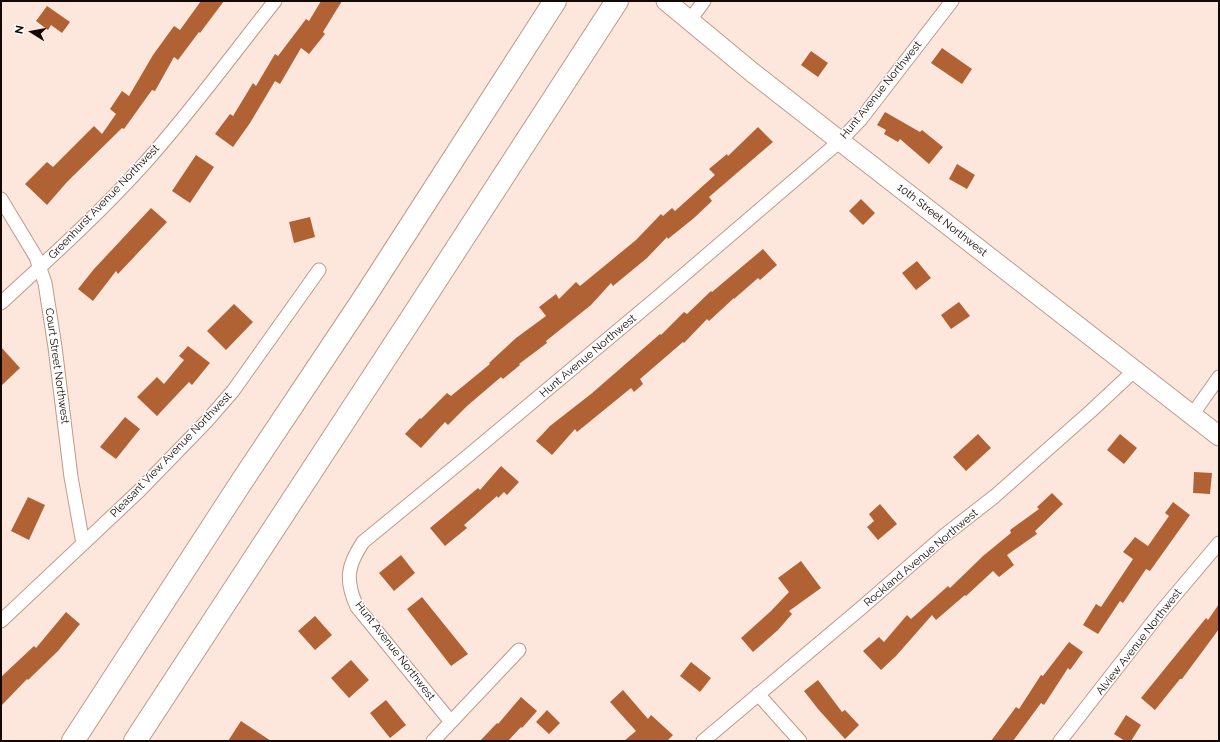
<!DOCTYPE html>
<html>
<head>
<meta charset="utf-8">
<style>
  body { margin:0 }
  #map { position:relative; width:1220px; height:742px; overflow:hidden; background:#fde6db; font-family:Raleway,sans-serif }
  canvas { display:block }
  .frame { position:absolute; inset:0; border:2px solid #140804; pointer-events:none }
  .north { position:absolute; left:12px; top:12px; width:40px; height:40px; -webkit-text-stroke:3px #fff; paint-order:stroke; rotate:281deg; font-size:11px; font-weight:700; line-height:16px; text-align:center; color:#140804 }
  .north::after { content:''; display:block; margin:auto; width:14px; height:18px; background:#140804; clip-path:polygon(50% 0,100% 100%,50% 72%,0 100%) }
</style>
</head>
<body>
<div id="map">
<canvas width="1220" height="742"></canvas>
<div class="frame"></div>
<div class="north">N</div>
</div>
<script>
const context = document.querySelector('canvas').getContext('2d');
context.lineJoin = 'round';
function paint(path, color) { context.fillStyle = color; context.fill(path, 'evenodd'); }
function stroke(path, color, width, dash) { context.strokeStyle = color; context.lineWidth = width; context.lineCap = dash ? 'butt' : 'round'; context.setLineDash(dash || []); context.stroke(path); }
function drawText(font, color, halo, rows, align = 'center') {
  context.font = font + ' Raleway,sans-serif'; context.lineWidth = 3; context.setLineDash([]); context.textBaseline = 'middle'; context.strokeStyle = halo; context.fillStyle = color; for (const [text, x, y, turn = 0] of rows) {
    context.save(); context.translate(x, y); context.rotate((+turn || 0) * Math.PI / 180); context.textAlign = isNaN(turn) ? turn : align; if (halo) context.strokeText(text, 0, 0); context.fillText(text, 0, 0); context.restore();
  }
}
paint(new Path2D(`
  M 201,1 L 224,1 L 200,33 L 199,32 L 178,60 L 174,57 L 155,91 L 152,90 L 124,129 L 122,128 L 67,182 L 47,205 L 25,184 L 47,162 L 53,167 L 94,126 L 102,134 L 116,114 L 110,109 L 122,91 L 129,96 L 153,55 L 174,26 L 180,30 Z
  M 321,1 L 342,1 L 323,32 L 325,34 L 309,54 L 301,48 L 280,84 L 275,81 L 250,123 L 233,147 L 215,134 L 230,114 L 233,116 L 253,83 L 256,86 L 275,54 L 278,56 L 306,19 L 309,21 Z
  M 47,6 L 70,22 L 62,33 L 51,25 L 48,30 L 36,21 Z
  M 942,48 L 972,69 L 962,84 L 931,63 Z
  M 811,51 L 828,63 L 818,77 L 801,65 Z
  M 885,112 L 920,132 L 922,130 L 943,147 L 929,164 L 900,139 L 898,142 L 884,134 L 886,130 L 877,125 Z
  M 758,127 L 773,142 L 709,197 L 712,201 L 694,218 L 668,239 L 667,237 L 647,258 L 613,286 L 611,283 L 591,305 L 546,341 L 547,343 L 519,364 L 520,365 L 503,379 L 501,377 L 467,406 L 448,425 L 445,422 L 421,448 L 405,434 L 420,418 L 421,419 L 447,393 L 451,396 L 490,364 L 489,363 L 516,338 L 546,316 L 539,307 L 556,294 L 559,299 L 576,282 L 580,286 L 636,240 L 661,214 L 663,216 L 672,208 L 675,211 L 715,175 L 709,169 L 727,154 L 728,156 Z
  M 196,155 L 214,167 L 190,203 L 172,191 Z
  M 957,164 L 975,175 L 967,189 L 949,179 Z
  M 861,199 L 875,213 L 863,225 L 849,211 Z
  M 151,208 L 167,222 L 118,274 L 116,271 L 93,301 L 78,289 L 94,269 Z
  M 310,217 L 315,237 L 294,243 L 289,222 Z
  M 763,249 L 777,265 L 760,280 L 758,278 L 734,299 L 734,298 L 709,321 L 707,319 L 684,343 L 683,342 L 640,379 L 643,384 L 634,392 L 631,388 L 577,432 L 575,429 L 552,455 L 536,441 L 550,426 L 591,394 L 660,334 L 661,335 L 684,312 L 687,314 L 711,291 L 712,292 Z
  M 917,261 L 931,278 L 916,290 L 902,273 Z
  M 959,302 L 970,316 L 951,329 L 941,315 Z
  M 234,304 L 253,322 L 226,350 L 207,331 Z
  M 188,346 L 210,363 L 192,385 L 189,382 L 157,416 L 137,397 L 157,377 L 164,384 L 184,360 L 179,356 Z
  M 1,347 L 20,368 L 1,386 Z
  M 125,417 L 140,429 L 116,459 L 100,447 Z
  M 978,434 L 991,448 L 966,471 L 953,457 Z
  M 1120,434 L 1137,448 L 1124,464 L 1107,450 Z
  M 501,466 L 519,482 L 507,495 L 504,492 L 498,498 L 497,496 L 464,525 L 467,528 L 445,546 L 430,528 L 478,488 L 480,490 Z
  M 1194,472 L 1212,473 L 1210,494 L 1193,493 Z
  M 1052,493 L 1063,504 L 1035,531 L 1037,534 L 1007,555 L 1014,565 L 999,577 L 993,571 L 966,596 L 965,595 L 936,620 L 932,615 L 896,656 L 881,670 L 863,651 L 879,637 L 884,642 L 907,615 L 911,619 L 948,586 L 950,588 L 983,556 L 1011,533 L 1010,530 L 1039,509 L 1037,507 Z
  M 28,497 L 45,505 L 29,540 L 11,531 Z
  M 1173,502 L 1190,515 L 1150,571 L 1146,569 L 1123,603 L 1120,601 L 1098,634 L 1083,625 L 1096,604 L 1101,607 L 1133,559 L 1123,552 L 1135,537 L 1148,546 L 1169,516 L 1165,513 Z
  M 880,504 L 897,524 L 878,540 L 867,527 L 874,521 L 869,514 Z
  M 401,555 L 415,573 L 394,591 L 379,573 Z
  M 801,561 L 821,588 L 789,611 L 792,614 L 778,630 L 753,652 L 741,638 L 771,611 L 789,592 L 778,578 Z
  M 422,597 L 468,654 L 451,666 L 407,609 Z
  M 1219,604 L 1219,629 L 1182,679 L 1180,679 L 1155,710 L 1141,698 L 1206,618 L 1208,620 Z
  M 66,612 L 80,624 L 58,651 L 28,680 L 27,679 L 1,706 L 1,677 L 34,646 L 36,648 Z
  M 315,616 L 332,635 L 315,650 L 298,631 Z
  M 1069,642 L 1083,652 L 1070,670 L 1068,668 L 1044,705 L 1041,703 L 1013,741 L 991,741 L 1016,707 L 1019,709 L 1041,675 L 1043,676 Z
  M 351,660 L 369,680 L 349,698 L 331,678 Z
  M 691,662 L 711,678 L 700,692 L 680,676 Z
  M 818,680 L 842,712 L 845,710 L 859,725 L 845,739 L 818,709 L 804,691 Z
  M 623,690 L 648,719 L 651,715 L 673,735 L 667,741 L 624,741 L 636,731 L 610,702 Z
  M 521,697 L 537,711 L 522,728 L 521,727 L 508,741 L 480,741 L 497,723 L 498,724 Z
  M 386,700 L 406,725 L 390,738 L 370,713 Z
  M 547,710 L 560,723 L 549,734 L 536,722 Z
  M 1126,715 L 1141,725 L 1131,741 L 1125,741 L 1114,734 Z
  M 241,721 L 271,741 L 228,741 Z`), '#b06235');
const minor = new Path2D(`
  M 690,20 L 704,1
  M 1,199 L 36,257 L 45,283 L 55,347 L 71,477 L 83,544
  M 1,303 C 50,258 100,213 144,164 C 190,113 232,55 275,1
  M 1192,415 L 1219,377
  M 1,621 L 139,491 L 206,422 L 233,391 L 319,270
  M 758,694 L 800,741
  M 451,722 L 357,607 C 345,580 347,566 363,542 L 463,460 L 658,297 L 840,141 L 861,119 L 952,1
  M 433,741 L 519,650
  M 703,741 L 860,609 L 945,535 L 995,496 L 1091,411 L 1135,370
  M 1060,741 L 1159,614 L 1219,543`);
const secondary = new Path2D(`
  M 666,1 L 753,73 L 840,141 L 1219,436`);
const motorway = new Path2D(`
  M 73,741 L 242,481 L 364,298 L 555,1
  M 135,741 L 407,325 L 617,1`);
stroke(minor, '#bd9a88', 15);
stroke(secondary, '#bd9a88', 21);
stroke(motorway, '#bd9a88', 24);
stroke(minor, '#fff', 13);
stroke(secondary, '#fff', 19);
stroke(motorway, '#fff', 22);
drawText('11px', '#140804', '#fff', [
  ["Hunt Avenue Northwest",881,90,-51],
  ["Greenhurst Avenue Northwest",104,202,-46],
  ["10th Street Northwest",942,220,38],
  ["Hunt Avenue Northwest",588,356,-40],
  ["Court Street Northwest",57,366,82],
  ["Pleasant View Avenue Northwest",171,455,-46],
  ["Rockland Avenue Northwest",921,558,-40],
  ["Alview Avenue Northwest",1139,642,-52],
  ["Hunt Avenue Northwest",395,651,52]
]);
</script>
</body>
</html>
